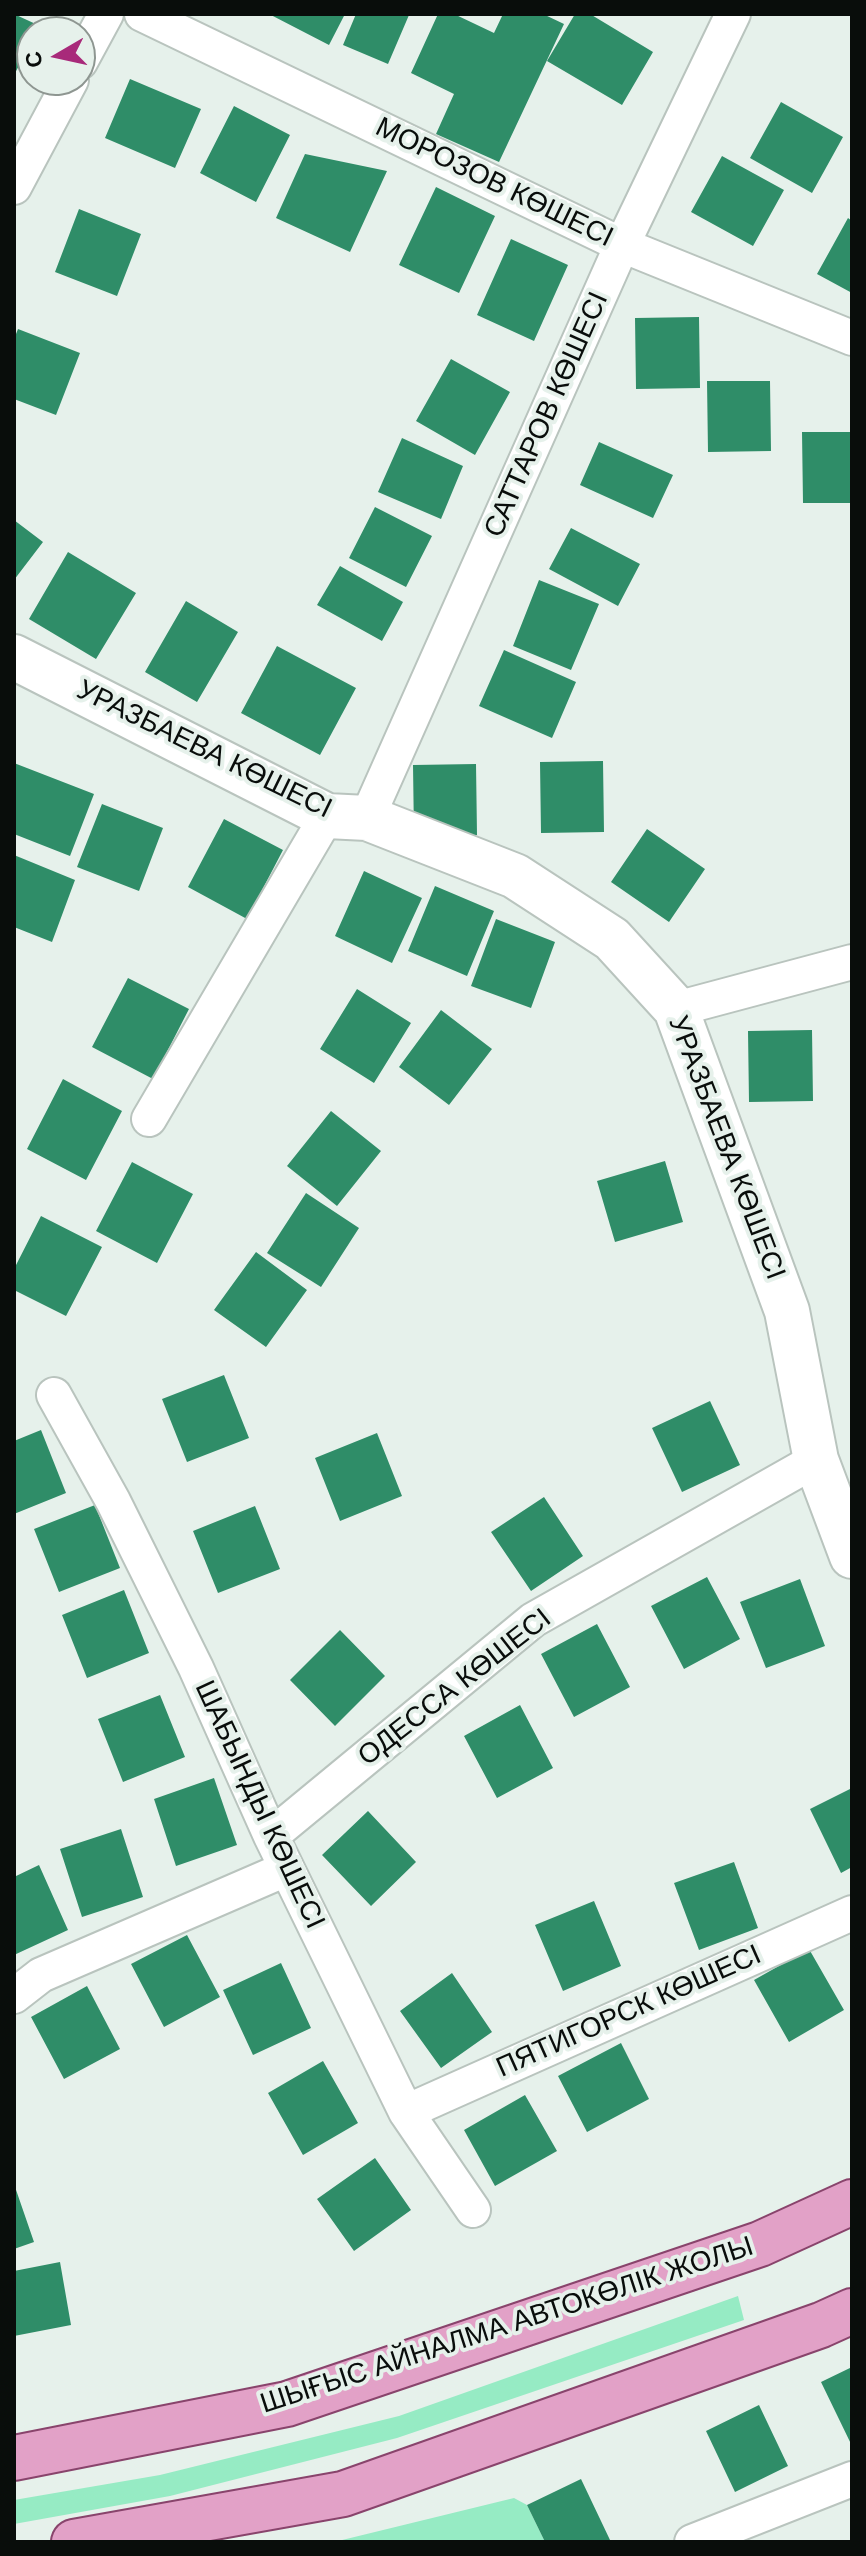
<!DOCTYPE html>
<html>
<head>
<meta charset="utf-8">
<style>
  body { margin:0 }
  #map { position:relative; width:866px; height:2556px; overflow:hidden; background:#e6f1eb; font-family:Helvetica,sans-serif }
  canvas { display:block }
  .frame { position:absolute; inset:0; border:16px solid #090d0b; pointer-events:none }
  .north { position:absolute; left:16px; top:16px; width:80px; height:80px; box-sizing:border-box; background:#e6f1eb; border:2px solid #8e9691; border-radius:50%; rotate:261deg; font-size:22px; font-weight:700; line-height:32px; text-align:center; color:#090d0b }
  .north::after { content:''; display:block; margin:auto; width:28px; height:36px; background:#a82a7a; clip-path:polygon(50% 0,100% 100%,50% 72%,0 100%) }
</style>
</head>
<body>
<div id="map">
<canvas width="866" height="2556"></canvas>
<div class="frame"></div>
<div class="north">С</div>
</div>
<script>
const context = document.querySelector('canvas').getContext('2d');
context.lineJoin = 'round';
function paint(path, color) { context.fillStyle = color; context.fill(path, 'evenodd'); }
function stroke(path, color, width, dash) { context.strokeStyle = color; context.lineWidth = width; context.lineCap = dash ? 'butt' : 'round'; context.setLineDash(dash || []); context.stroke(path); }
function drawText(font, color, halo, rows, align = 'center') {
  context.font = font + ' Helvetica,sans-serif'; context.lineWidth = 8; context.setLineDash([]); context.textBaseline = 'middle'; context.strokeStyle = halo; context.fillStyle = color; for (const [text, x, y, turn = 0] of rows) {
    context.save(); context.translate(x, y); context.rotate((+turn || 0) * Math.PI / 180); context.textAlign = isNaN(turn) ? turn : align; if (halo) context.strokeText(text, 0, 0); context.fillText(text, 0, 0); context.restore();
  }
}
paint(new Path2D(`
  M 738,2296 L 744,2320 L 397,2438 L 170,2496 L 14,2524 L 14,2500 L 160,2475 L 399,2416 Z
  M 514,2498 L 527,2505 L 545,2542 L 334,2542 Z`), '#96ebc4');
paint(new Path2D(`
  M 14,14 L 40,26 L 37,32 L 32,32 L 32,41 L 14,75 Z
  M 269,14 L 345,14 L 329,45 Z
  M 356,14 L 409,15 L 388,64 L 343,45 Z
  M 438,14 L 454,14 L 494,33 L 503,14 L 543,14 L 564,24 L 499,162 L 436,134 L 454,94 L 411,73 Z
  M 575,14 L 590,14 L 653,52 L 622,105 L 547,61 Z
  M 130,79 L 201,109 L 175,168 L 105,138 Z
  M 781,102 L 843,137 L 812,193 L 750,158 Z
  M 234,106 L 290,135 L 256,202 L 200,173 Z
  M 305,154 L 387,171 L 350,252 L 276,218 Z
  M 722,156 L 784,190 L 753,246 L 691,212 Z
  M 436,187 L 495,216 L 459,293 L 399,265 Z
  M 79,209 L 141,234 L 117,296 L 55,272 Z
  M 848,218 L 852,221 L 852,293 L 817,274 Z
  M 511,239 L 568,265 L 534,341 L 477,315 Z
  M 699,317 L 700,388 L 636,389 L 635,318 Z
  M 18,329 L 80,353 L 56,415 L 14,399 L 14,339 Z
  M 451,359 L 510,392 L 475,455 L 416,421 Z
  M 707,381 L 770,381 L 771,451 L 708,452 Z
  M 802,432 L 852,432 L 852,503 L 803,503 Z
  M 402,438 L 463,466 L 441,519 L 378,492 Z
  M 599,442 L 673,475 L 653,518 L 580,485 Z
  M 375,507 L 432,536 L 406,587 L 349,558 Z
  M 14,520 L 43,542 L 14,580 Z
  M 571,528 L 640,564 L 618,606 L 549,569 Z
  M 68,552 L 136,593 L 96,659 L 29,619 Z
  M 340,566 L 403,602 L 382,641 L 317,605 Z
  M 539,580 L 599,604 L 571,670 L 513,646 Z
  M 186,601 L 238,632 L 197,702 L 145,672 Z
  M 277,646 L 356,688 L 320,755 L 241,713 Z
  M 504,650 L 576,682 L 552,738 L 479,706 Z
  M 603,761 L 604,832 L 541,833 L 540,762 Z
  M 14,763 L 94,794 L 70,856 L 14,834 Z
  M 476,764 L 477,835 L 414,836 L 413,765 Z
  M 102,804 L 163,828 L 139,891 L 77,867 Z
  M 224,819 L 283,850 L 247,919 L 188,887 Z
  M 647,829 L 705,869 L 669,922 L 611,882 Z
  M 14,855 L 75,880 L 52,942 L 14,927 Z
  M 364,871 L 422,898 L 392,963 L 335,936 Z
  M 435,886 L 494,911 L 467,976 L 408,951 Z
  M 496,919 L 555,942 L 531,1008 L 471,986 Z
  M 128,978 L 189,1009 L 153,1079 L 92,1047 Z
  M 357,989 L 411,1023 L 374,1083 L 320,1049 Z
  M 441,1010 L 492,1049 L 449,1105 L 399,1067 Z
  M 812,1030 L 813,1101 L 749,1102 L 748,1031 Z
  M 63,1079 L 122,1111 L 86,1180 L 27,1149 Z
  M 331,1111 L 381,1151 L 337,1206 L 287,1166 Z
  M 665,1161 L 683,1222 L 615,1242 L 597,1181 Z
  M 132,1162 L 193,1194 L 157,1263 L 96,1231 Z
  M 306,1193 L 359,1228 L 321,1287 L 267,1253 Z
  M 41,1216 L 102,1247 L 66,1316 L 14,1290 L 14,1269 Z
  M 256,1252 L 307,1290 L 266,1347 L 214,1310 Z
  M 224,1375 L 249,1438 L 187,1462 L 162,1399 Z
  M 710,1401 L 740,1465 L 682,1492 L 652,1428 Z
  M 41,1430 L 66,1493 L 14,1514 L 14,1441 Z
  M 377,1433 L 402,1496 L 340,1521 L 315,1458 Z
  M 544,1497 L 583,1556 L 531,1591 L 491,1532 Z
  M 95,1505 L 120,1568 L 59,1592 L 34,1529 Z
  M 255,1506 L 280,1569 L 218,1593 L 193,1531 Z
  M 707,1577 L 740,1639 L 684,1669 L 651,1606 Z
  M 800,1579 L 825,1646 L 766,1668 L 740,1602 Z
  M 124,1590 L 149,1653 L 87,1678 L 62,1615 Z
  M 597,1624 L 630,1687 L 574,1717 L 541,1654 Z
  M 340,1630 L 385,1676 L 335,1726 L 290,1680 Z
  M 160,1695 L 185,1757 L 123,1782 L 98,1719 Z
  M 520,1705 L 553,1768 L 497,1798 L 464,1736 Z
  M 214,1778 L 237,1845 L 176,1866 L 154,1799 Z
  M 852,1788 L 852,1867 L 841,1873 L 810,1809 Z
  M 368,1811 L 416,1862 L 371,1906 L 322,1855 Z
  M 121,1829 L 143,1897 L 82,1917 L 60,1849 Z
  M 734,1862 L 758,1928 L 699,1950 L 674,1883 Z
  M 39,1865 L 68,1930 L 14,1955 L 14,1877 Z
  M 594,1901 L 621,1966 L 563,1991 L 535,1925 Z
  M 187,1935 L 220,1997 L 164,2027 L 131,1964 Z
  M 809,1949 L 844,2010 L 789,2042 L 754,1980 Z
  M 281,1963 L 311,2028 L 253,2055 L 223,1990 Z
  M 452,1973 L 492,2032 L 441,2068 L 400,2011 Z
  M 87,1986 L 120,2049 L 64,2079 L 31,2017 Z
  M 621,2043 L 649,2099 L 587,2132 L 558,2076 Z
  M 323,2061 L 358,2123 L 303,2155 L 268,2093 Z
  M 525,2095 L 557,2151 L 495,2186 L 464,2130 Z
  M 375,2158 L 411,2210 L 354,2251 L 317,2199 Z
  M 14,2184 L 34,2242 L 14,2249 Z
  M 60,2262 L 71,2325 L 14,2336 L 14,2271 Z
  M 852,2367 L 852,2446 L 821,2382 Z
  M 759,2405 L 788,2466 L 735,2492 L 706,2431 Z
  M 581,2479 L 610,2540 L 605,2542 L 545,2542 L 527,2505 Z`), '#2f8d68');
const street = new Path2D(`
  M 142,14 L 622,245 L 852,338
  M 80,62 L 106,14
  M 14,187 L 71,80
  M 367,818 L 622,245 L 733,14
  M 676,1009 L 852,962
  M 149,1119 L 327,816
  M 54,1395 L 113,1501 L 196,1668 L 271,1836 L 406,2112 L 473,2210
  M 271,1836 L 533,1620 L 816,1460
  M 14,1996 L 41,1975 L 286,1869
  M 406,2112 L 852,1913
  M 692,2542 L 852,2479`);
const secondary = new Path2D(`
  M 14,657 L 327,816 L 367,818 L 515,876 L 612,939 L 676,1009 L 787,1311 L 816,1460 L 852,1556`);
const primary = new Path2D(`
  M 14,2458 L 287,2404 L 760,2244 L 852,2202
  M 74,2542 L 343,2494 L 821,2325 L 852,2311`);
stroke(street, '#b9c4be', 38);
stroke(secondary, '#b9c4be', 48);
stroke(primary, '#89446c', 48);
stroke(street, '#fff', 34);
stroke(secondary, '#fff', 44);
stroke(primary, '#e2a1c7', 44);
drawText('28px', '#090d0b', '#e6f1eb', [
  ["МОРОЗОВ КӨШЕСІ",494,183,26],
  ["САТТАРОВ КӨШЕСІ",547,415,-66],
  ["УРАЗБАЕВА КӨШЕСІ",204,750,26],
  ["УРАЗБАЕВА КӨШЕСІ",726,1148,69],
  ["ОДЕССА КӨШЕСІ",455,1688,-38],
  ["ШАБЫНДЫ КӨШЕСІ",259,1805,65],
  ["ПЯТИГОРСК КӨШЕСІ",629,2012,-24],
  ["ШЫҒЫС АЙНАЛМА АВТОКӨЛІК ЖОЛЫ",507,2326,-18]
]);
</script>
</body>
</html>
